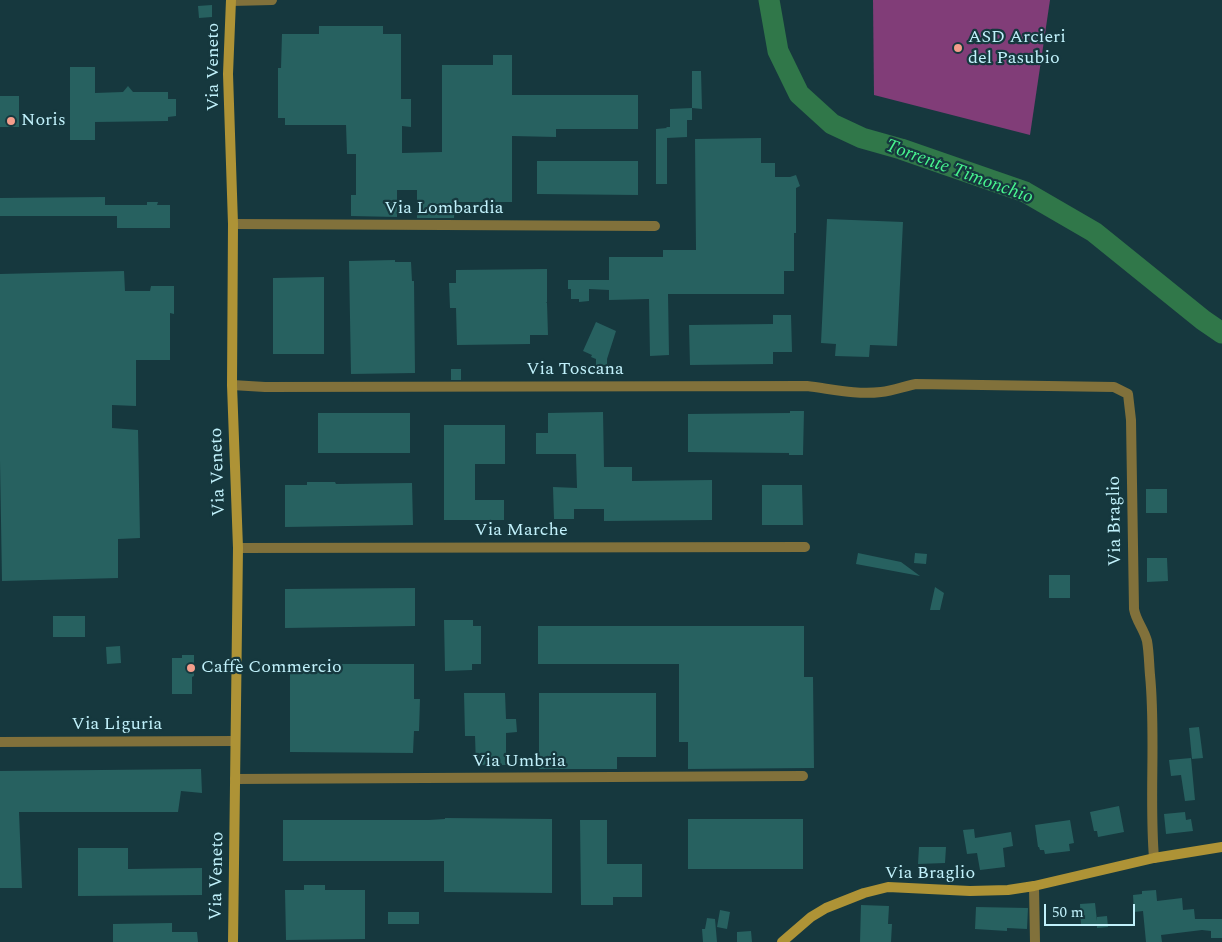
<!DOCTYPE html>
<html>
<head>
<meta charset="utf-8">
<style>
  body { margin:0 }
  #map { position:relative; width:1222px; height:942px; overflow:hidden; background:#16383e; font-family:Spectral,serif }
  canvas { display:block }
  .scale { position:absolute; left:1044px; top:904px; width:91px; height:22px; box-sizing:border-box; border:2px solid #c1f1fb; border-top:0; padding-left:6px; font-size:15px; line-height:18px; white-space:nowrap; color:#c1f1fb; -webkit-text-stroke:4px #16383e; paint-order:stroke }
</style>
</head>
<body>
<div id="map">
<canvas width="1222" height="942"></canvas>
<div class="scale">50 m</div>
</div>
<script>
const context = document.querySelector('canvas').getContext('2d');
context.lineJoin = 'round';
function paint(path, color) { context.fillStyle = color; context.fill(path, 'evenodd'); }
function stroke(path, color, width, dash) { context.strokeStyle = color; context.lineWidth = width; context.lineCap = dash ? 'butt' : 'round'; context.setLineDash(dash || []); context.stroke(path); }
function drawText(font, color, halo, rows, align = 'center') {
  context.font = font + ' Spectral,serif'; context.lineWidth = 4.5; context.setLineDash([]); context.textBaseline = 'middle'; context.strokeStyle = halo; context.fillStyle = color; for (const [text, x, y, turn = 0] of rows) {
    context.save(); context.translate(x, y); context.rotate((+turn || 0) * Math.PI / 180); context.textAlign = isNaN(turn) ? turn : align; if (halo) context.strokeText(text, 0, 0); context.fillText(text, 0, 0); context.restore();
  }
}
paint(new Path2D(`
  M 873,0 L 1050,0 L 1030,135 L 874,95 Z`), '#813d78');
stroke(new Path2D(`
  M 769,0 L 778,51 L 799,94 L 832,124 L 862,138 L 901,149 L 1025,192 L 1094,232 L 1203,320 L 1222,333`), '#307749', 21);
paint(new Path2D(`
  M 212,5 L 212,17 L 199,18 L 198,6 Z
  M 319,26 L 383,26 L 383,34 L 401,34 L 401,99 L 411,99 L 411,127 L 402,126 L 402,153 L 442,152 L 442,65 L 493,65 L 493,55 L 512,55 L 512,95 L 638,95 L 638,129 L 556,129 L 556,137 L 512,136 L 512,202 L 455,202 L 454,218 L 417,218 L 417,190 L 397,190 L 397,217 L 351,216 L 351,195 L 356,195 L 356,154 L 347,154 L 346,125 L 285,125 L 285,118 L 278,118 L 278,68 L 281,68 L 282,34 L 319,34 Z
  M 70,67 L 95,67 L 95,93 L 123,92 L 128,86 L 133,92 L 168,92 L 168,99 L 176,99 L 176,116 L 168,117 L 168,121 L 95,122 L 95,140 L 70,140 Z
  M 692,71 L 701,71 L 702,109 L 692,108 Z
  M 0,96 L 19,96 L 19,127 L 0,127 Z
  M 692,108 L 692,120 L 687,120 L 687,137 L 667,138 L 667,184 L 656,184 L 656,129 L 667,128 L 666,127 L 670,127 L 670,109 Z
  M 761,138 L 761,163 L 775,163 L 775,177 L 790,177 L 796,175 L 800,186 L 796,188 L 796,233 L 794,233 L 794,271 L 784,271 L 784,294 L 668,294 L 669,355 L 650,356 L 649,299 L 609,300 L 609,290 L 589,289 L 589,301 L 579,302 L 579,299 L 571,299 L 571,289 L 568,289 L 568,280 L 609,280 L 609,257 L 663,257 L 663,250 L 696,250 L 695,139 Z
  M 537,161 L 638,161 L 638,195 L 537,194 Z
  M 105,197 L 105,205 L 147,205 L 147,202 L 158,202 L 157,205 L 170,205 L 170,228 L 117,228 L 117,216 L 0,216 L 0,198 Z
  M 827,219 L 903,222 L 897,346 L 870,345 L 869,357 L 835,356 L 836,344 L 821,343 Z
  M 395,260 L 395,262 L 411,262 L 412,281 L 414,281 L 415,373 L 351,374 L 349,261 Z
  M 547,269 L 547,302 L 546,302 L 547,303 L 548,335 L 530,335 L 530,344 L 457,345 L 456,308 L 450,308 L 449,283 L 456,283 L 456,270 Z
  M 124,271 L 125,291 L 150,291 L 151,286 L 174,286 L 174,314 L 170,313 L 170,360 L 136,360 L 136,406 L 112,405 L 112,428 L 138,430 L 140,538 L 118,539 L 118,578 L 2,581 L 0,461 L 0,274 Z
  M 324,277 L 324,354 L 273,354 L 273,278 Z
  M 773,315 L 791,315 L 792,352 L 773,352 L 773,364 L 690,365 L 689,325 L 773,324 Z
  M 596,322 L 616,331 L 607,359 L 607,365 L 596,365 L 596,359 L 591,357 L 592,355 L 583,351 Z
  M 451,369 L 461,369 L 461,380 L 451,380 Z
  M 790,411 L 804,411 L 803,455 L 789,455 L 789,453 L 688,452 L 688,414 L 790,413 Z
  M 603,412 L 604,467 L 632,467 L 632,481 L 712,480 L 712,520 L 604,521 L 604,509 L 574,509 L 574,519 L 554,519 L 553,487 L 577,488 L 576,454 L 536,454 L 536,433 L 548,433 L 548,413 Z
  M 318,413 L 410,413 L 410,453 L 318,453 Z
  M 444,425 L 505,425 L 505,464 L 475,464 L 475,500 L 504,500 L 504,520 L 444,520 Z
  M 307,482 L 335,482 L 336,484 L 412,483 L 413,525 L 285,527 L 285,485 L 307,485 Z
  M 762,485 L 802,485 L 803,525 L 762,525 Z
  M 1146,489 L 1167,489 L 1167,513 L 1146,513 Z
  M 858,553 L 901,562 L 920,576 L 856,564 Z
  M 915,553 L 927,554 L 926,564 L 914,563 Z
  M 1147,558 L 1167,558 L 1168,581 L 1147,582 Z
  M 1049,575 L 1070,575 L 1070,598 L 1049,598 Z
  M 935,587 L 944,593 L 940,610 L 930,610 Z
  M 415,588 L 415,626 L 285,628 L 285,589 Z
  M 53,616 L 85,616 L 85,637 L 53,637 Z
  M 444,620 L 473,620 L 473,626 L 481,626 L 481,664 L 472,664 L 472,670 L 445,671 Z
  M 538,626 L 804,626 L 804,677 L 813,677 L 814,768 L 688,769 L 688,742 L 679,742 L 679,664 L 538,664 Z
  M 120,646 L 121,663 L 107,664 L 106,647 Z
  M 182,655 L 194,655 L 194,676 L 192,677 L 192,694 L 172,694 L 172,658 L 182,658 Z
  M 295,664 L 414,664 L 414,699 L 420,699 L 419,731 L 414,731 L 413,753 L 290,752 L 290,665 Z
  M 464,693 L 505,693 L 506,719 L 516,719 L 517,732 L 506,733 L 506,765 L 476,765 L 475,736 L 465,736 Z
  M 539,693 L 656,693 L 656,757 L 617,757 L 617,769 L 539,769 Z
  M 1199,727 L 1203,758 L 1192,759 L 1189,728 Z
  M 1191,758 L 1195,800 L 1185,801 L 1181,775 L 1171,776 L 1169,760 Z
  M 201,769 L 202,793 L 181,791 L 178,812 L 19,812 L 22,888 L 0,888 L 0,771 Z
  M 1119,806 L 1124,832 L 1098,837 L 1097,831 L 1094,831 L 1090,812 Z
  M 1185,812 L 1186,820 L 1191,819 L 1193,831 L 1166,834 L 1164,814 Z
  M 445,818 L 552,819 L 552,893 L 444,892 L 444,861 L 283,861 L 283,820 L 429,820 L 445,819 Z
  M 688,819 L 803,819 L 803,869 L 688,869 Z
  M 580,820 L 607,820 L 607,864 L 642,864 L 642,897 L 613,897 L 613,905 L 581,905 Z
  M 1070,820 L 1074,843 L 1069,844 L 1070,851 L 1045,854 L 1044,850 L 1040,850 L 1039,847 L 1038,847 L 1035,825 Z
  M 974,829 L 975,838 L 1011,832 L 1013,846 L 1003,848 L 1005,867 L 980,870 L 977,853 L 967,854 L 963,830 Z
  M 919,847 L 946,847 L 945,863 L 918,864 Z
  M 78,848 L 128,848 L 128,869 L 202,868 L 202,895 L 78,896 Z
  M 304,885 L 325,885 L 325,890 L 365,890 L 365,939 L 286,940 L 285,890 L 304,890 Z
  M 1156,890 L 1157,901 L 1182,898 L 1183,910 L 1194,909 L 1195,919 L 1222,919 L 1222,938 L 1211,938 L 1211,931 L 1202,930 L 1161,935 L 1162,942 L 1146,942 L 1143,911 L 1134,912 L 1133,895 L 1142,894 L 1142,891 Z
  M 1095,903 L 1097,921 L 1097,917 L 1107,916 L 1108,927 L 1097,928 L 1097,924 L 1081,925 L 1080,904 Z
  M 861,905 L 889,906 L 888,924 L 892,924 L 891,942 L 860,942 Z
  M 976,907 L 1028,908 L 1027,929 L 1007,928 L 1007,931 L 975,929 Z
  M 720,910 L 730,912 L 727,929 L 717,927 Z
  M 388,912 L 419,912 L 419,924 L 388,924 Z
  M 707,918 L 715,919 L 717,942 L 703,942 L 702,929 L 705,929 Z
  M 172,923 L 172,932 L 197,932 L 198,942 L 113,942 L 113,924 Z
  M 751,931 L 752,942 L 737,942 L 737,932 Z`), '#276160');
stroke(new Path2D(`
  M 231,1 L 272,0
  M 233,224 L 655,226
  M 232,385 L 265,387 L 807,386 C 832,389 856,395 881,392 C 893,391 905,386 916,384 L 1114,387 L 1128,394 L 1131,420 L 1134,609 C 1136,621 1144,629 1147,641 C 1149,652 1149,664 1150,675 C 1156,736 1149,797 1154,858
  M 238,548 L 805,547
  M 0,742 L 235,741
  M 235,779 L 803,776
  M 1034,886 L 1035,942`), '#81713b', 10);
stroke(new Path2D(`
  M 231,0 L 228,74 L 233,224 L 232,385 L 238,548 L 233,942
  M 782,942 L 811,917 L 826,908 L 864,893 L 888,887 L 970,891 L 1008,890 L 1034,886 L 1154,858 L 1222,847`), '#ae9336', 10);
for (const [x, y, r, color] of [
  [958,48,5,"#f49d8b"],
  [11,121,5,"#f49d8b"],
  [191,668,5,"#f49d8b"]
]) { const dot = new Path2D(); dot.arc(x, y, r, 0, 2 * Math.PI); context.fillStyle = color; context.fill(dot); stroke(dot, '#16383e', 2); }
drawText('18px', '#c1f1fb', '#16383e', [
  ["ASD Arcieri",968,38],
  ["del Pasubio",968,59],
  ["Noris",21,121],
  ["Caffè Commercio",201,668]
], 'left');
drawText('18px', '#c1f1fb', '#16383e', [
  ["Via Veneto",214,67,-90],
  ["Via Lombardia",444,209],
  ["Via Toscana",575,370],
  ["Via Veneto",219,472,-92],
  ["Via Braglio",1116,521,-91],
  ["Via Marche",521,531],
  ["Via Liguria",117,725],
  ["Via Umbria",519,762],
  ["Via Braglio",930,874],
  ["Via Veneto",218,876,-89]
]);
drawText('italic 19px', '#47f48e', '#16383e', [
  ["Torrente Timonchio",959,173,20]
]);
</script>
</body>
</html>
